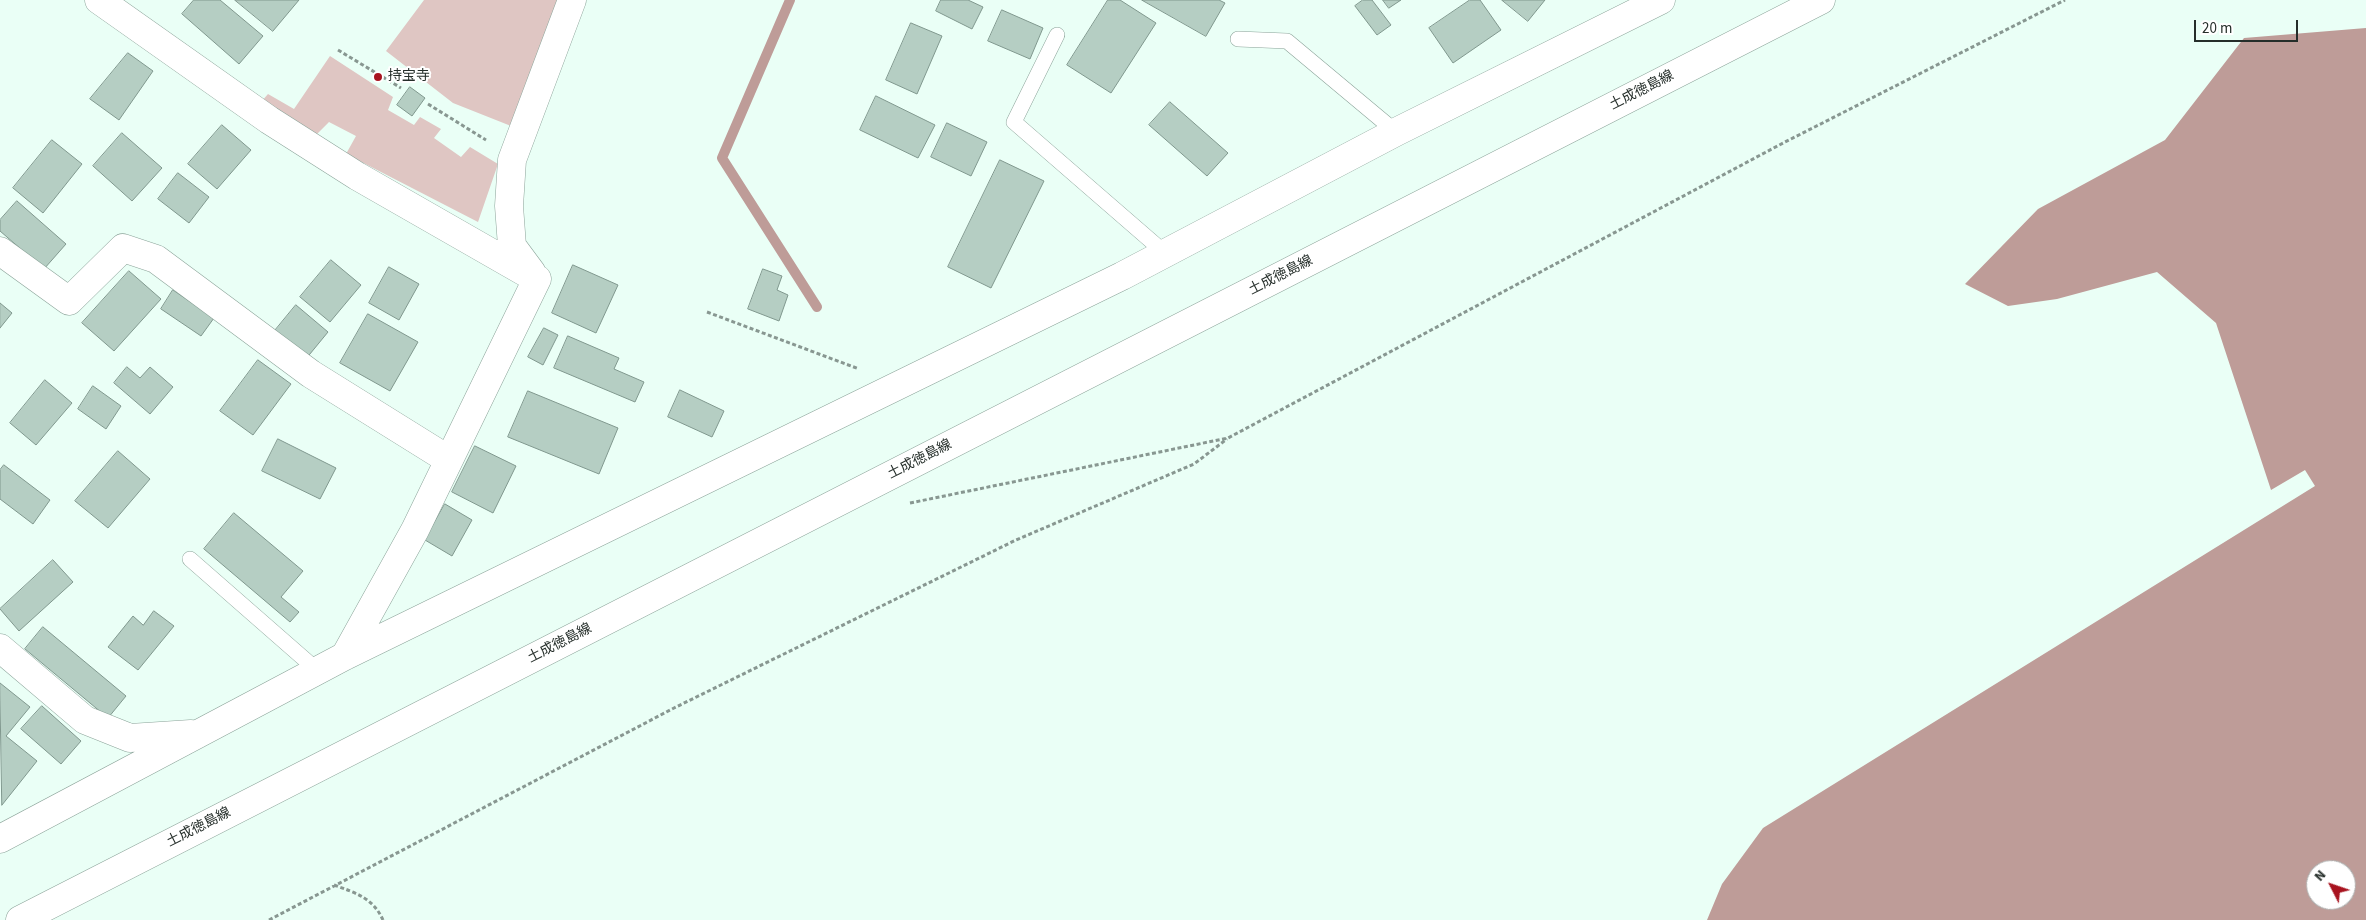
<!DOCTYPE html>
<html>
<head>
<meta charset="utf-8">
<style>
  body { margin:0 }
  #map { position:relative; width:2366px; height:920px; overflow:hidden; background:#eafff6; font-family:"Source Sans 3",sans-serif }
  canvas { display:block }
  .north { position:absolute; left:2306px; top:860px; width:50px; height:50px; box-sizing:border-box; background:#fff; border:1px solid #a8abaa; border-radius:50%; rotate:311deg; font-size:14px; font-weight:700; line-height:20px; text-align:center; color:#252e2a }
  .north::after { content:''; display:block; margin:auto; width:18px; height:22px; background:#a8131f; clip-path:polygon(50% 0,100% 100%,50% 72%,0 100%) }
  .scale { position:absolute; left:2194px; top:20px; width:104px; height:22px; box-sizing:border-box; border:2px solid #252e2a; border-top:0; padding-left:6px; font-size:15px; line-height:18px; white-space:nowrap; color:#252e2a; -webkit-text-stroke:4px #fff; paint-order:stroke }
</style>
</head>
<body>
<div id="map">
<canvas width="2366" height="920"></canvas>
<div class="north">N</div>
<div class="scale">20 m</div>
</div>
<script>
const context = document.querySelector('canvas').getContext('2d');
context.lineJoin = 'round';
function paint(path, color) { context.fillStyle = color; context.fill(path, 'evenodd'); }
function stroke(path, color, width, dash) { context.strokeStyle = color; context.lineWidth = width; context.lineCap = dash ? 'butt' : 'round'; context.setLineDash(dash || []); context.stroke(path); }
function drawText(font, color, halo, rows, align = 'center') {
  context.font = font + ' "Source Sans 3","Noto Sans JP",sans-serif'; context.lineWidth = 4; context.setLineDash([]); context.textBaseline = 'middle'; context.strokeStyle = halo; context.fillStyle = color; for (const [text, x, y, turn = 0] of rows) {
    context.save(); context.translate(x, y); context.rotate((+turn || 0) * Math.PI / 180); context.textAlign = isNaN(turn) ? turn : align; if (halo) context.strokeText(text, 0, 0); context.fillText(text, 0, 0); context.restore();
  }
}
paint(new Path2D(`
  M 424,0 L 558,0 L 511,126 L 453,103 L 386,51 Z
  M 330,56 L 393,97 L 388,110 L 414,125 L 420,117 L 441,129 L 434,138 L 461,157 L 470,147 L 498,164 L 478,222 L 346,154 L 356,136 L 329,122 L 316,135 L 261,102 L 268,94 L 294,109 Z`), '#dfc6c3');
paint(new Path2D(`
  M 2366,28 L 2366,920 L 1707,920 L 1722,884 L 1763,828 L 2315,486 L 2305,470 L 2271,490 L 2216,323 L 2157,272 L 2057,299 L 2008,306 L 1965,284 L 2038,209 L 2165,140 L 2244,38 ZM 2316,870 L 2346,870 L 2346,900 L 2316,900 Z`), '#be9c98');
stroke(new Path2D(`
  M 790,0 L 722,158 L 817,307`), '#be9c98', 10);
const building = new Path2D(`
  M 194,0 L 220,0 L 263,36 L 239,64 L 182,14 Z
  M 235,0 L 299,0 L 273,31 Z
  M 941,0 L 968,0 L 983,7 L 972,29 L 936,11 Z
  M 1108,0 L 1120,0 L 1156,23 L 1111,93 L 1067,65 Z
  M 1142,0 L 1219,0 L 1225,3 L 1206,36 Z
  M 1363,0 L 1372,0 L 1391,25 L 1377,35 L 1355,6 Z
  M 1383,0 L 1401,0 L 1389,8 Z
  M 1470,0 L 1480,0 L 1501,30 L 1453,63 L 1429,28 Z
  M 1502,0 L 1545,0 L 1528,21 Z
  M 1002,10 L 1043,28 L 1030,59 L 988,41 Z
  M 911,23 L 942,36 L 917,94 L 886,80 Z
  M 128,53 L 153,71 L 119,120 L 90,99 Z
  M 410,87 L 425,98 L 412,116 L 397,105 Z
  M 876,96 L 935,125 L 918,158 L 860,130 Z
  M 1170,102 L 1228,153 L 1207,176 L 1149,125 Z
  M 947,123 L 987,142 L 971,176 L 931,157 Z
  M 222,125 L 251,150 L 217,189 L 188,164 Z
  M 122,133 L 162,168 L 132,201 L 93,166 Z
  M 52,140 L 82,164 L 43,213 L 13,188 Z
  M 1000,160 L 1044,181 L 991,288 L 948,267 Z
  M 178,173 L 209,197 L 189,223 L 158,199 Z
  M 17,201 L 66,244 L 44,269 L 0,231 L 0,220 Z
  M 331,260 L 361,285 L 330,322 L 300,297 Z
  M 573,265 L 618,285 L 596,333 L 552,313 Z
  M 389,267 L 419,284 L 399,320 L 369,303 Z
  M 763,269 L 782,276 L 777,290 L 788,295 L 779,321 L 748,309 Z
  M 129,271 L 161,299 L 114,351 L 82,323 Z
  M 173,290 L 214,318 L 201,336 L 161,309 Z
  M 0,303 L 12,313 L 0,328 Z
  M 296,305 L 328,332 L 305,360 L 273,333 Z
  M 368,314 L 418,342 L 390,391 L 340,363 Z
  M 544,328 L 558,335 L 543,365 L 528,357 Z
  M 568,336 L 619,358 L 614,369 L 644,382 L 635,402 L 554,368 Z
  M 258,360 L 291,384 L 253,435 L 220,411 Z
  M 127,367 L 140,378 L 150,367 L 173,387 L 150,414 L 114,383 Z
  M 45,380 L 72,403 L 36,445 L 10,423 Z
  M 93,386 L 121,406 L 106,429 L 78,409 Z
  M 680,390 L 724,411 L 712,437 L 668,417 Z
  M 528,391 L 618,428 L 599,474 L 508,437 Z
  M 278,439 L 336,468 L 320,499 L 262,471 Z
  M 475,446 L 516,466 L 493,513 L 452,492 Z
  M 118,451 L 150,479 L 108,528 L 75,501 Z
  M 4,465 L 50,500 L 33,524 L 0,499 L 0,470 Z
  M 445,504 L 472,520 L 452,556 L 425,540 Z
  M 234,513 L 303,571 L 281,597 L 299,612 L 290,622 L 204,549 Z
  M 53,560 L 73,582 L 19,631 L 0,609 Z
  M 154,611 L 174,626 L 138,670 L 108,647 L 133,616 L 143,625 Z
  M 43,627 L 126,696 L 108,718 L 25,649 Z
  M 0,683 L 30,707 L 6,736 L 37,761 L 2,805 Z
  M 42,706 L 81,741 L 61,764 L 21,729 Z`);
paint(building, '#b5cec3');
stroke(building, '#80988e', 1);
const service = new Path2D(`
  M 1057,35 L 1014,122 L 1165,253
  M 1238,39 L 1287,41 L 1396,132
  M 190,559 L 318,671`);
const minor = new Path2D(`
  M 99,0 L 269,120 L 357,176 L 537,279
  M 0,251 L 69,301 L 123,248 L 156,259 L 311,374 L 449,460
  M 532,273 L 512,246 L 509,206 L 512,160 L 572,0
  M 0,648 L 85,720 L 130,738 L 191,734
  M 345,656 L 415,530 L 537,279
  M 0,839 L 345,656 L 1122,276 L 1396,132 L 1661,0`);
const secondary = new Path2D(`
  M 20,920 L 1821,0`);
stroke(service, '#8ba399', 16);
stroke(minor, '#8ba399', 29);
stroke(secondary, '#8ba399', 29);
stroke(new Path2D(`
  M 338,50 L 401,88
  M 428,104 L 486,140
  M 707,312 L 859,369
  M 910,503 L 1228,438 L 1785,142 L 2065,0
  M 334,885 C 356,893 373,898 383,920
  M 269,920 L 674,708 L 1016,540 L 1194,464 L 1227,439`), '#889791', 3, [4, 2.5]);
stroke(service, '#fff', 15);
stroke(minor, '#fff', 28);
stroke(secondary, '#fff', 28);
for (const [x, y, r, color] of [
  [378,77,5,"#a8131f"]
]) { const dot = new Path2D(); dot.arc(x, y, r, 0, 2 * Math.PI); context.fillStyle = color; context.fill(dot); stroke(dot, '#fff', 2); }
drawText('14px', '#252e2a', '#fff', [
  ["持宝寺",388,77]
], 'left');
drawText('14px', '#252e2a', '#fff', [
  ["土成徳島線",1642,91,-27],
  ["土成徳島線",1281,276,-27],
  ["土成徳島線",920,460,-27],
  ["土成徳島線",560,644,-27],
  ["土成徳島線",199,828,-27]
]);
</script>
</body>
</html>
